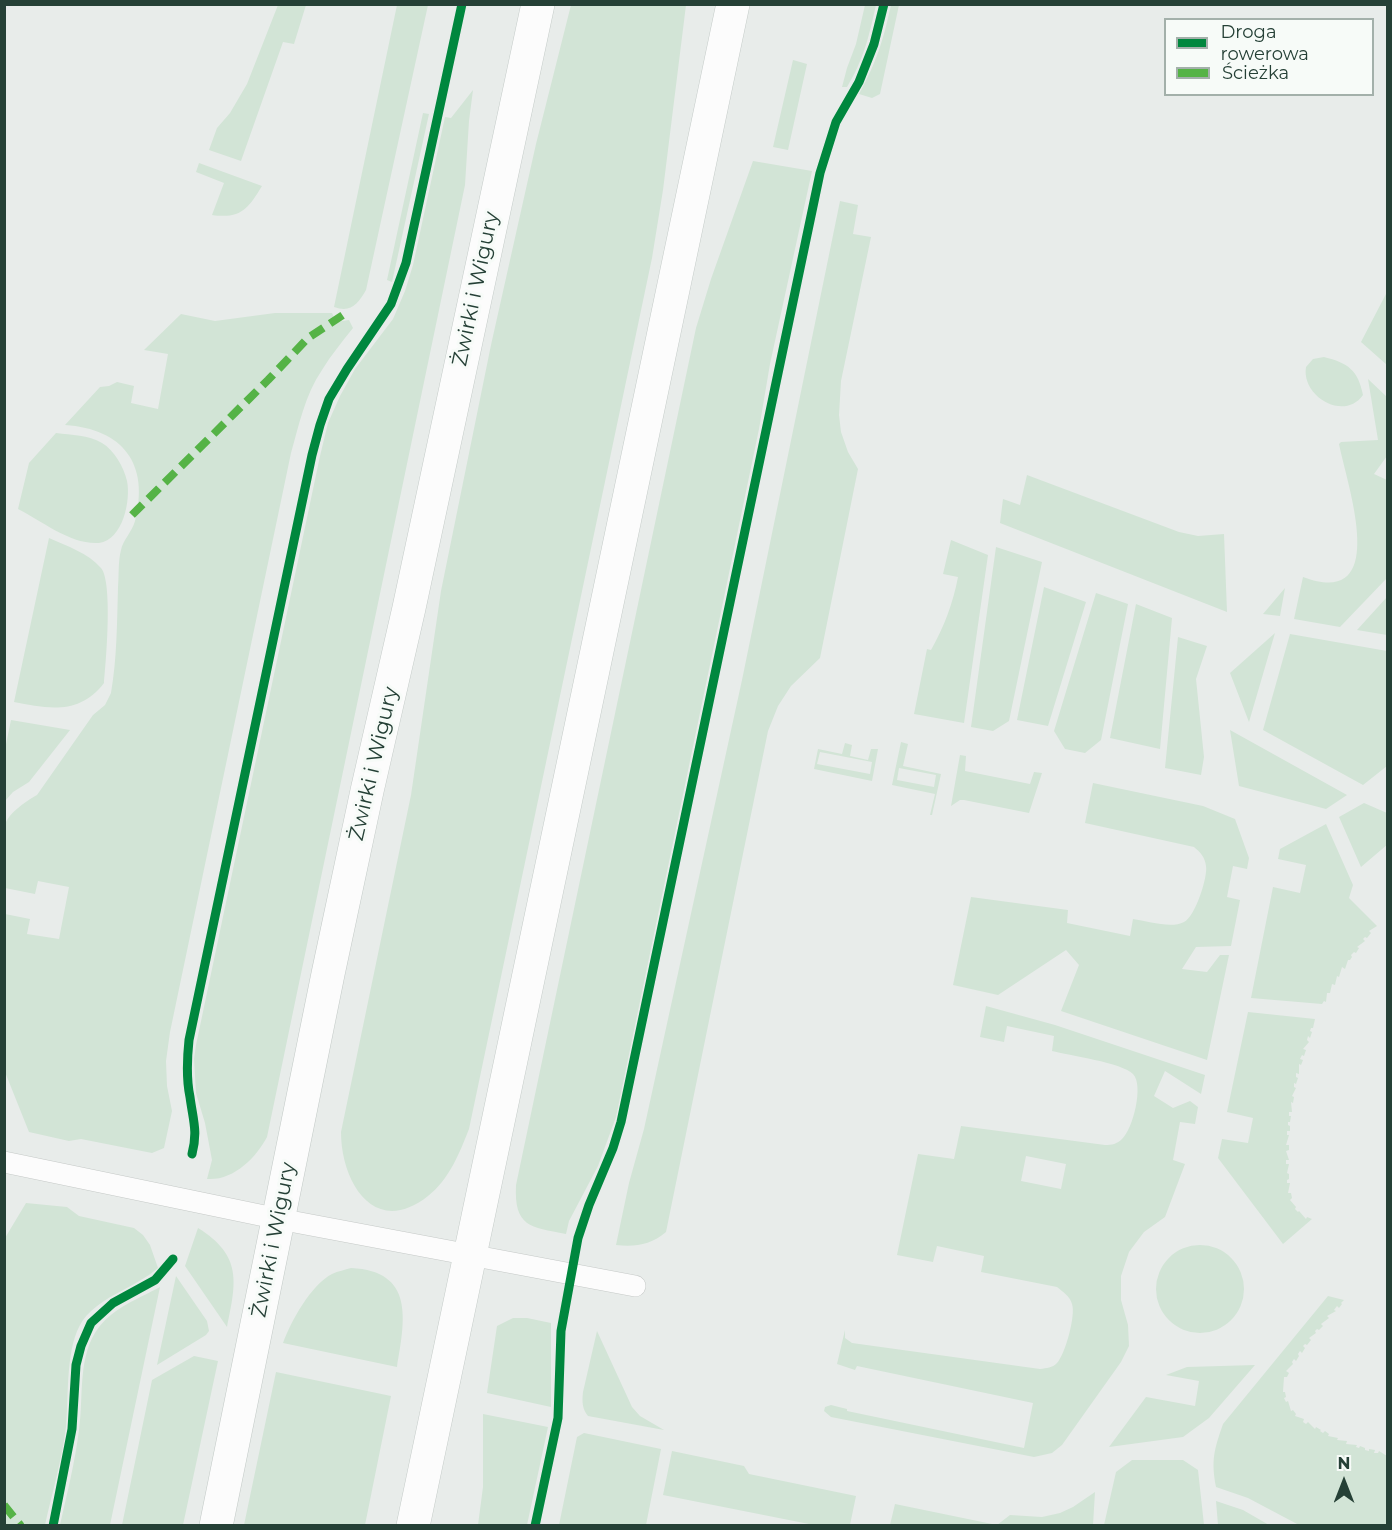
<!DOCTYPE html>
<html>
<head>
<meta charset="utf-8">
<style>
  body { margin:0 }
  #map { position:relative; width:1392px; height:1530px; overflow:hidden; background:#e8ecea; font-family:Montserrat,sans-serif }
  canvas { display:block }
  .frame { position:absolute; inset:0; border:6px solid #254036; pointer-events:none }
  .legend { position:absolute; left:1164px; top:18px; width:210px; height:78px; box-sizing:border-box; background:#f7fbf8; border:2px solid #a3b0aa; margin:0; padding:8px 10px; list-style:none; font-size:18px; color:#254036 }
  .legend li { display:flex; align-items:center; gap:12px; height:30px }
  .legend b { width:30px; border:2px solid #a3b0aa }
  .north { position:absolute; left:1314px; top:1452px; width:60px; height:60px; -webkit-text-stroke:4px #f7fbf8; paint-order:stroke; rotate:0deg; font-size:16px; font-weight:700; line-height:24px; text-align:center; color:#254036 }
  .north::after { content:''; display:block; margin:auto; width:21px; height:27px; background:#254036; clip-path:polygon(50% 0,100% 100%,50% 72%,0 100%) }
</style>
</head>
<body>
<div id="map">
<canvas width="1392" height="1530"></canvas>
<div class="frame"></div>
<ul class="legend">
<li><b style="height:8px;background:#00873e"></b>Droga rowerowa</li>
<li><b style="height:8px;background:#55b346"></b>Ścieżka</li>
</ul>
<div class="north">N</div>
</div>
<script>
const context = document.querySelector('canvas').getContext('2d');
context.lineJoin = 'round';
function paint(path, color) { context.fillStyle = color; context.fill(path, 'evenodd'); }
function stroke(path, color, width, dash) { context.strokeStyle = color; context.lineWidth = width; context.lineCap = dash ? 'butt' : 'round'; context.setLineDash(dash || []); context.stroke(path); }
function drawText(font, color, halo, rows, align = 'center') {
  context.font = font + ' Montserrat,sans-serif'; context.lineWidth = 6; context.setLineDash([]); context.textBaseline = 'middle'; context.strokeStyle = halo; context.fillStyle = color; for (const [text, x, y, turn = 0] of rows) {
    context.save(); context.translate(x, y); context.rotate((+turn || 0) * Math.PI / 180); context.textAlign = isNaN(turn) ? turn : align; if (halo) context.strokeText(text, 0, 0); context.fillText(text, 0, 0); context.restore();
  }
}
paint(new Path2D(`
  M 278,5 L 306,5 L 294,44 L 283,42 L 241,161 L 209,150 L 217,128 L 230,113 L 247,84 Z
  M 397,5 L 428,5 L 366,290 C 358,304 351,313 334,307 Z
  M 571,5 L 686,5 L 663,190 L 652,258 L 469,1129 C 460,1152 449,1180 428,1196 C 375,1238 341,1183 341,1132 L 411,795 L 441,591 L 491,345 L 536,144 Z
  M 865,5 L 876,5 C 869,36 864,59 847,87 L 842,87 L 847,68 L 856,44 Z
  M 891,5 L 899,5 L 880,94 L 872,98 L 859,94 C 877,61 883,41 891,5 Z
  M 793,60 L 807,64 L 788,150 L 773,147 Z
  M 473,90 L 469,121 L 465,185 L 267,1137 C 256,1158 233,1181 207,1179 L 212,1160 L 205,1123 L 196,1093 L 194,1059 L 196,1045 L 320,456 L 328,423 L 340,396 L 355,369 L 393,319 L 405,291 L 413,265 L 445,117 L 451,118 Z
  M 423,113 L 429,114 L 392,282 L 387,280 Z
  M 753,161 L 812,171 L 770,364 L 759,429 L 616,1117 L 598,1166 L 569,1221 L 566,1234 C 530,1227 514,1227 516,1185 L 696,328 L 711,279 Z
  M 199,163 L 262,186 C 248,209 241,219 212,215 L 224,183 L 196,172 Z
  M 840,201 L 858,205 L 853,234 L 871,237 L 841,381 L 839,415 L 841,432 L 848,452 L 858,469 L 820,658 L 791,686 L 778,706 L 768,731 L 666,1232 C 651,1245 635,1247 616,1245 L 629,1183 L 644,1129 L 742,680 Z
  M 1387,292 L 1387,365 L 1361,342 Z
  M 275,313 L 332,313 L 336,322 L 349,320 L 353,328 C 342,342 331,355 322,370 C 305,395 299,425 291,453 L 170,1032 L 166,1061 L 167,1086 L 172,1111 L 164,1148 L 152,1153 L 81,1139 L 69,1141 L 29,1132 L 5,1072 L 5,914 L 30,919 L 27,934 L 59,939 L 69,887 L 38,881 L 35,894 L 5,888 C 4,874 1,839 4,827 C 8,813 25,802 37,795 L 93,715 L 105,705 L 111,693 C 117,659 117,622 118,587 C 119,576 118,561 121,550 C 123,540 132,532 135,521 C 150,464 123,429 65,425 L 100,387 L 109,386 L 117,382 L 134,386 L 131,403 L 158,409 L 168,354 L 144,350 L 181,314 L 215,321 Z
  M 1324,357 C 1348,363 1358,370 1363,395 C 1344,422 1301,396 1306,367 L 1313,359 Z
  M 1368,379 L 1387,397 L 1387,456 L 1374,474 L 1387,480 L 1387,578 L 1340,627 L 1294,619 L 1303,577 C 1392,610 1347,485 1339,444 L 1341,442 L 1378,440 Z
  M 56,433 C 72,435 88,435 102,443 C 114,450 124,467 127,481 C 131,500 123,540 99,543 C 71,545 42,521 18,509 L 29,463 Z
  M 1027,475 L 1179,532 L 1198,536 L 1224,534 L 1227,612 L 1000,523 L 1003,499 L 1020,505 Z
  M 49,538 C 67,546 88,553 101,568 C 113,582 106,662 104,683 C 80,715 48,709 14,702 Z
  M 951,540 L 988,555 L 964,723 L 914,714 L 927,649 L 931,650 C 944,627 953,603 958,577 L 943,574 Z
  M 996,547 L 1042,562 L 1009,721 L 993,731 L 971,727 Z
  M 1044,587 L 1086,602 L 1048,726 L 1017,720 Z
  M 1285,588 L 1280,616 L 1263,614 Z
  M 1096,593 L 1128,604 L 1101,740 L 1085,753 L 1065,749 L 1054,731 Z
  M 1387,597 L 1387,635 L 1357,630 Z
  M 1136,604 L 1172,618 L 1160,749 L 1110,738 Z
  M 1275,633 L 1249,722 L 1230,673 Z
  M 1290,634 L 1387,651 L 1387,766 L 1363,785 L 1263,730 Z
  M 1178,637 L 1207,646 L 1196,679 L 1204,757 L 1201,775 L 1165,768 Z
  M 11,720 L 70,730 L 29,782 L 13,792 L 5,801 L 5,749 Z
  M 1230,730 L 1347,795 L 1326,809 L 1239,786 Z
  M 901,742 L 908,744 L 903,766 L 941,774 L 932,815 L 930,815 L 935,794 L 892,785 ZM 899,768 L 936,775 L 934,787 L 897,780 Z
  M 845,743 L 852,745 L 850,756 L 868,760 L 871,749 L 878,749 L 872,781 L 814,769 L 818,749 L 842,754 ZM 820,752 L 872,762 L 870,774 L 817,764 Z
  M 960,755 L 966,756 L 965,771 L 1030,784 L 1034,772 L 1042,773 L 1029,813 L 964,800 L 960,800 L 951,806 Z
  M 1093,783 L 1203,806 L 1235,819 L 1249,858 L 1247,869 L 1233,866 L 1227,897 L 1240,900 L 1231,946 L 1196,947 L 1182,969 L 1207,972 L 1220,955 L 1229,955 L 1207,1060 L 1061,1011 L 1079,965 L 1066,950 L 998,995 L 953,985 L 971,897 L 1068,910 L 1067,923 L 1130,936 L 1133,919 C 1148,921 1171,929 1184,922 C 1195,917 1208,877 1206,866 C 1205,857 1200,852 1194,847 L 1085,823 Z
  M 1364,803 L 1387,813 L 1388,844 L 1361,867 L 1339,817 Z
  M 1326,824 L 1353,885 L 1349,898 L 1377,926 L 1369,931 L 1371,933 L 1367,938 L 1365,937 L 1363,939 L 1365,941 L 1357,947 L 1359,948 L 1356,953 L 1354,952 L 1351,955 L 1352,957 L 1350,960 L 1348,960 L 1345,969 L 1342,967 L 1339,977 L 1337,976 L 1335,985 L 1332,984 L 1330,993 L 1327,993 L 1326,1002 L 1324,1001 L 1322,1004 L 1251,998 L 1273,887 L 1300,893 L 1306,865 L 1278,859 L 1280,849 Z
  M 986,1006 L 1055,1025 L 1205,1075 L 1201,1094 L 1165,1071 L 1154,1096 L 1173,1108 L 1190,1101 L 1198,1107 L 1195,1124 L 1180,1122 L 1173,1160 L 1185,1164 L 1165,1217 L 1144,1232 L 1129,1252 L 1121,1276 L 1121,1300 L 1128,1325 L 1129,1346 L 1121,1362 L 1062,1445 L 1052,1453 L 1034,1457 L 831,1417 L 824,1411 L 825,1407 L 831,1405 L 847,1409 L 847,1411 L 1024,1448 L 1033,1403 L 857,1366 L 855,1370 L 837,1364 L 845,1330 L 845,1338 L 852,1343 L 1040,1369 C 1047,1368 1052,1368 1057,1363 C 1065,1355 1076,1315 1072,1304 C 1070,1296 1063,1292 1057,1287 L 981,1272 L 984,1256 L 937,1246 L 933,1262 L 897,1255 L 918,1154 L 954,1159 L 961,1126 L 1105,1145 C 1112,1145 1117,1144 1122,1139 C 1133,1129 1144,1085 1133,1074 C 1123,1063 1068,1055 1052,1051 L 1054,1036 L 1007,1026 L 1004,1042 L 980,1037 ZM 1026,1156 L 1066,1164 L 1061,1189 L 1021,1181 Z
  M 1248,1012 L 1315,1019 L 1313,1028 L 1311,1028 L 1310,1031 L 1312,1032 L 1310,1038 L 1308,1036 L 1307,1040 L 1309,1042 L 1303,1049 L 1306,1050 L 1304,1056 L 1302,1055 L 1300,1059 L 1303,1060 L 1301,1065 L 1299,1064 L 1299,1074 L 1296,1073 L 1296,1077 L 1298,1078 L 1296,1084 L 1294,1083 L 1294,1087 L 1296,1088 L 1292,1096 L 1294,1097 L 1293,1103 L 1291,1102 L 1292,1112 L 1289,1112 L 1289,1116 L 1291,1116 L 1290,1122 L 1288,1122 L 1288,1125 L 1290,1126 L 1290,1131 L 1287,1131 L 1287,1135 L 1289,1135 L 1286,1145 L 1289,1145 L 1289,1150 L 1286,1151 L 1289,1160 L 1286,1160 L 1286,1164 L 1289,1164 L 1287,1173 L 1289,1174 L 1289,1179 L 1287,1180 L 1287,1183 L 1290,1183 L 1288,1193 L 1291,1193 L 1292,1198 L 1290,1200 L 1296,1207 L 1295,1209 L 1298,1212 L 1299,1211 L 1306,1219 L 1307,1217 L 1312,1219 L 1283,1244 L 1218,1158 L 1222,1139 L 1248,1143 L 1253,1118 L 1227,1112 Z
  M 26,1203 L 67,1207 L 79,1216 L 134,1228 L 143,1235 L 150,1245 L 158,1268 C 135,1288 102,1295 83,1320 C 65,1346 69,1396 66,1427 C 62,1460 52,1493 45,1525 L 5,1525 L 5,1238 Z
  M 198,1228 C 243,1256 236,1283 227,1327 L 185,1266 Z
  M1156 1289a44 44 0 1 1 88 0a44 44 0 1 1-88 0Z
  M 351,1268 C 415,1271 405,1320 397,1367 L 283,1343 C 291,1321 311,1285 332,1274 C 338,1271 345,1270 351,1268 Z
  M 176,1276 L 207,1321 L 209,1331 L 206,1335 L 157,1365 Z
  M 160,1287 L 110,1525 L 60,1525 C 67,1494 75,1462 79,1430 C 84,1396 77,1356 99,1327 C 115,1307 138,1299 160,1287 Z
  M 1328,1296 L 1344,1300 L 1341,1303 L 1342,1304 L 1339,1308 L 1337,1306 L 1334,1310 L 1336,1311 L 1327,1316 L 1329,1318 L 1321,1324 L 1323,1326 L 1319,1330 L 1317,1329 L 1315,1331 L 1316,1333 L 1309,1338 L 1311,1340 L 1307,1345 L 1305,1344 L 1303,1346 L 1305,1348 L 1302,1353 L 1300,1351 L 1298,1354 L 1299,1356 L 1296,1361 L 1294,1359 L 1292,1362 L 1293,1364 L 1286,1371 L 1289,1373 L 1287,1377 L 1284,1377 L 1283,1392 L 1285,1392 L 1286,1397 L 1284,1398 L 1286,1402 L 1288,1401 L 1291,1411 L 1293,1410 L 1296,1414 L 1295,1416 L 1304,1419 L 1303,1422 L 1306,1424 L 1308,1422 L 1315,1429 L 1316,1427 L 1321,1430 L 1320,1431 L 1323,1433 L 1325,1431 L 1329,1434 L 1328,1436 L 1338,1438 L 1337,1440 L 1347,1441 L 1346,1444 L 1357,1445 L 1356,1447 L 1359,1448 L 1360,1446 L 1365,1448 L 1365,1450 L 1369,1451 L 1369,1449 L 1375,1450 L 1374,1453 L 1378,1453 L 1379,1451 L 1387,1456 L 1387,1525 L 1299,1525 L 1248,1498 L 1216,1487 C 1211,1460 1214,1450 1223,1424 Z
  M 513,1318 L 527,1318 L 551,1323 L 551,1407 L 487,1393 L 497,1326 Z
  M 597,1331 L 632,1407 L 640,1416 L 664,1430 L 588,1416 C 582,1409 582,1401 583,1392 Z
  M 194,1356 L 218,1361 L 183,1525 L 122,1525 L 152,1380 Z
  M 1255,1365 L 1209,1418 L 1183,1437 L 1109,1447 L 1146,1397 L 1195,1406 L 1199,1381 L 1166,1375 L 1187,1367 Z
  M 276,1372 L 391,1396 L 365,1525 L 244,1525 Z
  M 483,1414 L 548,1427 L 527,1525 L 478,1525 L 483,1487 Z
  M 584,1433 L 661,1449 L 646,1525 L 559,1525 L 577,1437 Z
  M 672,1451 L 744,1466 L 749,1474 L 856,1496 L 850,1525 L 814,1525 L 663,1495 Z
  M 1132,1460 L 1183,1460 L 1198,1470 L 1204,1525 L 1104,1525 L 1116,1472 Z
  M 1095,1492 L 1093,1525 L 890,1525 L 895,1504 L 997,1525 L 1010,1515 L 1042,1517 L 1060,1513 L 1073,1507 Z
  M 1216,1501 L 1243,1510 L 1269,1525 L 1218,1525 Z`), '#d2e4d6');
const service = new Path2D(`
  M 4,1162 L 279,1219 L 635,1286`);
const secondary = new Path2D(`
  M 216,1526 L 328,974 L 367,791 L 409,608 L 538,4
  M 413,1526 L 733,4`);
stroke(service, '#c5c9c7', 22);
stroke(secondary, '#c3cac7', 34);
stroke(service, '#fcfcfc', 21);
stroke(secondary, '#fcfcfc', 33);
stroke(new Path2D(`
  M 132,515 L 268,380 L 308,338 L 343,315
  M 4,1505 L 21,1526`), '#55b346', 8, [15, 8]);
stroke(new Path2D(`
  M 192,1154 C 198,1131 193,1120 190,1097 C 186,1078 187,1059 189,1040 L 312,455 L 320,425 L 329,399 L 347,369 L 391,304 L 406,263 L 462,4
  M 53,1526 L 72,1429 L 76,1365 L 81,1346 L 91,1323 L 113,1303 L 155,1280 L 173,1259
  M 535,1526 L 558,1418 L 561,1331 L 578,1238 L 589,1205 L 613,1148 L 621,1122 L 820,173 L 836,122 L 859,82 L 874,44 L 884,4`), '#00873e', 9);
drawText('21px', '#254036', '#f7fbf8', [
  ["Żwirki i Wigury",476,289,-78],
  ["Żwirki i Wigury",374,764,-77],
  ["Żwirki i Wigury",274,1240,-79]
]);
</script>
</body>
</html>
